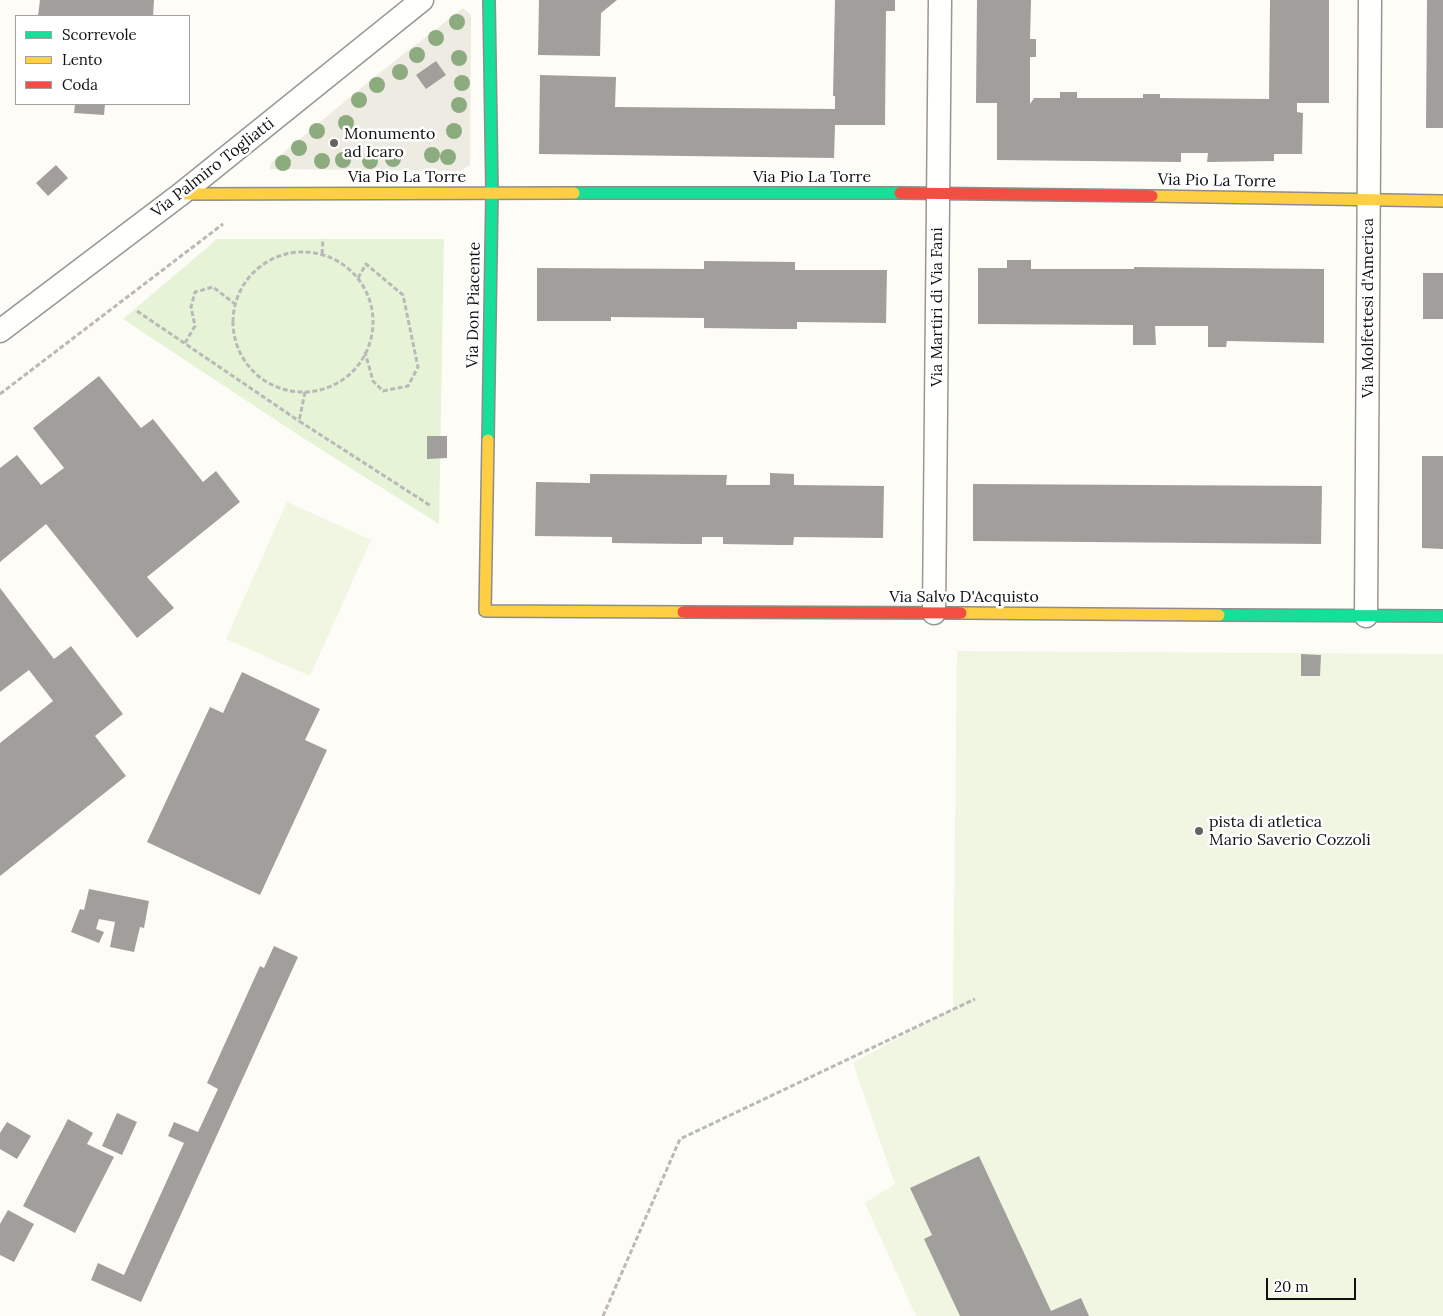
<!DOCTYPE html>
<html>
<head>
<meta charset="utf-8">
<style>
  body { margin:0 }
  #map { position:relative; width:1443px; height:1316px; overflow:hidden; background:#fdfcf7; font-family:Lora,serif }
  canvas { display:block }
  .legend { position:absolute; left:15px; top:15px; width:175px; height:90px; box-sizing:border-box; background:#fff; border:1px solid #a0a0a0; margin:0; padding:6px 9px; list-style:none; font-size:15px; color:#111 }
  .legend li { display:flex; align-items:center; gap:10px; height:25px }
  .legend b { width:25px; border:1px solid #a0a0a0 }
  .scale { position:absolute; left:1266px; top:1278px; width:90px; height:22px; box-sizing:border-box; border:2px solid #111; border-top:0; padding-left:6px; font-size:15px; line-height:18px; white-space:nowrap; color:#111; -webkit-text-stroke:4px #fff; paint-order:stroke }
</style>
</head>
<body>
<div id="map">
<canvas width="1443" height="1316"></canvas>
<ul class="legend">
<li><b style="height:6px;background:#16e098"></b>Scorrevole</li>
<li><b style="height:6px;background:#ffcf43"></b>Lento</li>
<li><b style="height:6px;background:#f24e42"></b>Coda</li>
</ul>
<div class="scale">20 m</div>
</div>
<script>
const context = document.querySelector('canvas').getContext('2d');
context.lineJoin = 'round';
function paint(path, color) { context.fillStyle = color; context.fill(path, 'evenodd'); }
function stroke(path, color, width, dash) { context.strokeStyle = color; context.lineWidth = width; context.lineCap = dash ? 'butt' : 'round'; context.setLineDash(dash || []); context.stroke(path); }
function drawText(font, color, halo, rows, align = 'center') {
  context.font = font + ' Lora,serif'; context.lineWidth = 5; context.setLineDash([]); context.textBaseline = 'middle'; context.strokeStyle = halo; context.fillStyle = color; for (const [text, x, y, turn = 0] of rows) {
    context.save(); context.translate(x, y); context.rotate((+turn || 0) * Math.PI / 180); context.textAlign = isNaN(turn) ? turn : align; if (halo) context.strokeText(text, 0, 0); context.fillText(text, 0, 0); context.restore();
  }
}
paint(new Path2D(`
  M 217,239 L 444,239 L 439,524 L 303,438 L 123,319 Z`), '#e7f3d7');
paint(new Path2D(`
  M 287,502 L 371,540 L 310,676 L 226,639 Z
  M 957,651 L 1443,654 L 1443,1316 L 916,1316 L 865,1203 L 895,1184 L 853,1063 L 953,1008 Z`), '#f0f6e1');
paint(new Path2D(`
  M 463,8 L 471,15 L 470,165 L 460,171 L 270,169 L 271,163 L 373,78 Z`), '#edebe2');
paint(new Path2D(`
  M 40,0 L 154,0 L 153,16 L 38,16 Z
  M 539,0 L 617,0 L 601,13 L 600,56 L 538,55 Z
  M 835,0 L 895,0 L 895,11 L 886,11 L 885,125 L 835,125 L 834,158 L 539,154 L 540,75 L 616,77 L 615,107 L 835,109 L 835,96 L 833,96 Z
  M 977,0 L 1031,0 L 1030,39 L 1036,39 L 1036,57 L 1030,57 L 1030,104 L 1034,98 L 1060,98 L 1060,92 L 1077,92 L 1077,98 L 1143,98 L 1143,94 L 1160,94 L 1160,98 L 1269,99 L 1270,0 L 1329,0 L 1329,103 L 1297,103 L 1297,112 L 1303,113 L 1302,154 L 1274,154 L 1274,161 L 1207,162 L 1208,153 L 1181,153 L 1181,162 L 997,160 L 997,103 L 976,103 Z
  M 1427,0 L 1443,0 L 1443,128 L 1426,128 Z
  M 436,61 L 446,75 L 426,89 L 416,75 Z
  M 75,104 L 105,104 L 104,115 L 74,113 Z
  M 56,165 L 68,178 L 48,196 L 36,183 Z
  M 1007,260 L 1031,260 L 1031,269 L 1134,269 L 1134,267 L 1324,269 L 1324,343 L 1227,341 L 1226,347 L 1208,347 L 1208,326 L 1155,326 L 1156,345 L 1133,345 L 1133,325 L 978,324 L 978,268 L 1007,268 Z
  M 704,261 L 795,262 L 795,270 L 887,270 L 886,323 L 797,322 L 797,329 L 777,329 L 704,328 L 704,318 L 611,317 L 611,321 L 537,321 L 537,268 L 704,269 Z
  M 1423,273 L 1443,273 L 1443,319 L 1423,319 Z
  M 99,376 L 141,428 L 153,419 L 203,482 L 216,471 L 240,502 L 147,577 L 174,608 L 137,638 L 46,524 L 0,562 L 0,468 L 17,455 L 41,485 L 64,468 L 33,428 Z
  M 427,436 L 447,436 L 447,458 L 427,459 Z
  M 1422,456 L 1443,456 L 1443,549 L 1422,548 Z
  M 770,473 L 794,474 L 794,485 L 884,486 L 883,538 L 794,537 L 793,545 L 780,545 L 723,544 L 723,537 L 702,537 L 702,544 L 687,544 L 612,543 L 612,537 L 535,536 L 536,482 L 590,483 L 590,474 L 727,475 L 726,485 L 770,485 Z
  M 973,484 L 1322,486 L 1321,544 L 973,541 Z
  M 0,588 L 54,659 L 71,646 L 123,714 L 95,736 L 126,776 L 0,876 L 0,743 L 53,701 L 29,670 L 0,692 Z
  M 1301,654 L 1321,655 L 1320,676 L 1301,676 Z
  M 242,672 L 320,709 L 305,740 L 327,750 L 260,895 L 147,842 L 210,707 L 223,713 Z
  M 89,889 L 149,901 L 144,928 L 140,927 L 134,952 L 110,947 L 115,922 L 99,919 L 96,929 L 104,932 L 99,943 L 71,932 L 80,909 L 84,910 Z
  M 274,946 L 298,957 L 141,1302 L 91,1280 L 98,1263 L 124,1275 L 184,1143 L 168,1136 L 174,1122 L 198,1132 L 218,1089 L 207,1083 L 260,966 L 264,968 Z
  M 117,1113 L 137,1122 L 122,1155 L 102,1146 Z
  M 68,1119 L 93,1133 L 87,1144 L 114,1157 L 75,1233 L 23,1206 Z
  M 7,1122 L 31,1136 L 17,1159 L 0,1149 L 0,1133 Z
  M 979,1156 L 1051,1311 L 1081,1298 L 1089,1316 L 960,1316 L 924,1239 L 932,1235 L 910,1188 Z
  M 8,1210 L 34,1224 L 14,1262 L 0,1255 L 0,1224 Z`), '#a19f9c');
const street = new Path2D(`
  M 0,331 L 181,194 L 422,0
  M 934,613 L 940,0
  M 1366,616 L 1370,0`);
const fast = new Path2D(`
  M 574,193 L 900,193
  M 488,440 L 492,192 L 489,0
  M 1219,615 L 1443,616`);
const slow = new Path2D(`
  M 181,194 L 574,193
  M 1152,196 L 1443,201
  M 488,440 L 485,611 L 683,612
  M 961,613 L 1219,615`);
const jam = new Path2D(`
  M 900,193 L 1152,196
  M 683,612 L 961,613`);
stroke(street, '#979795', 25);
stroke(fast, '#8e8d8b', 14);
stroke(slow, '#8e8d8b', 14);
stroke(jam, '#8e8d8b', 14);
stroke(new Path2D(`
  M233 322a70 70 0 1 1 140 0a70 70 0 1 1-140 0Z
  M 322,254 L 323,239
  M 358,278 L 366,264 L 403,295 L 418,367 L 408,386 L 383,391 L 373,381 L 365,352
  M 137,311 L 299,421
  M 185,343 L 195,326 L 191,307 L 195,292 L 213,287 L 235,304
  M 305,392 L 299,421 L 431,506
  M 0,394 L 223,224
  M 603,1316 L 680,1139 L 975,999`), '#b9b9b8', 3, [5, 2.5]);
stroke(street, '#fffffe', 22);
stroke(fast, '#16e098', 11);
stroke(slow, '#ffcf43', 11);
stroke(jam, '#f24e42', 11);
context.fillStyle = '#8cac80';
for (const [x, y] of [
  [457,22],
  [436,38],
  [417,55],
  [459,58],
  [400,72],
  [462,83],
  [377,85],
  [359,100],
  [459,105],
  [346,123],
  [317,131],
  [454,131],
  [299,148],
  [432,155],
  [448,157],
  [393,159],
  [343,160],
  [322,161],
  [370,161],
  [283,163]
]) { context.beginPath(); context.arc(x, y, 8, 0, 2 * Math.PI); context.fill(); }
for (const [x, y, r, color] of [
  [334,143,5,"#646362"],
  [1199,831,5,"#646362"]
]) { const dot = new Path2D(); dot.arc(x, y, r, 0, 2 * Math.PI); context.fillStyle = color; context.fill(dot); stroke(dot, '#fff', 2); }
drawText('16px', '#111', '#fff', [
  ["Monumento",344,134],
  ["ad Icaro",344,152],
  ["pista di atletica",1209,822],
  ["Mario Saverio Cozzoli",1209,840]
], 'left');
drawText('16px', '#111', '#fff', [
  ["Via Palmiro Togliatti",213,168,-38],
  ["Via Pio La Torre",407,177],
  ["Via Pio La Torre",812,177],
  ["Via Pio La Torre",1217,181,1],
  ["Via Don Piacente",474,305,-89],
  ["Via Martiri di Via Fani",937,307,-90],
  ["Via Molfettesi d'America",1368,308,-90],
  ["Via Salvo D'Acquisto",964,597]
]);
</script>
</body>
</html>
